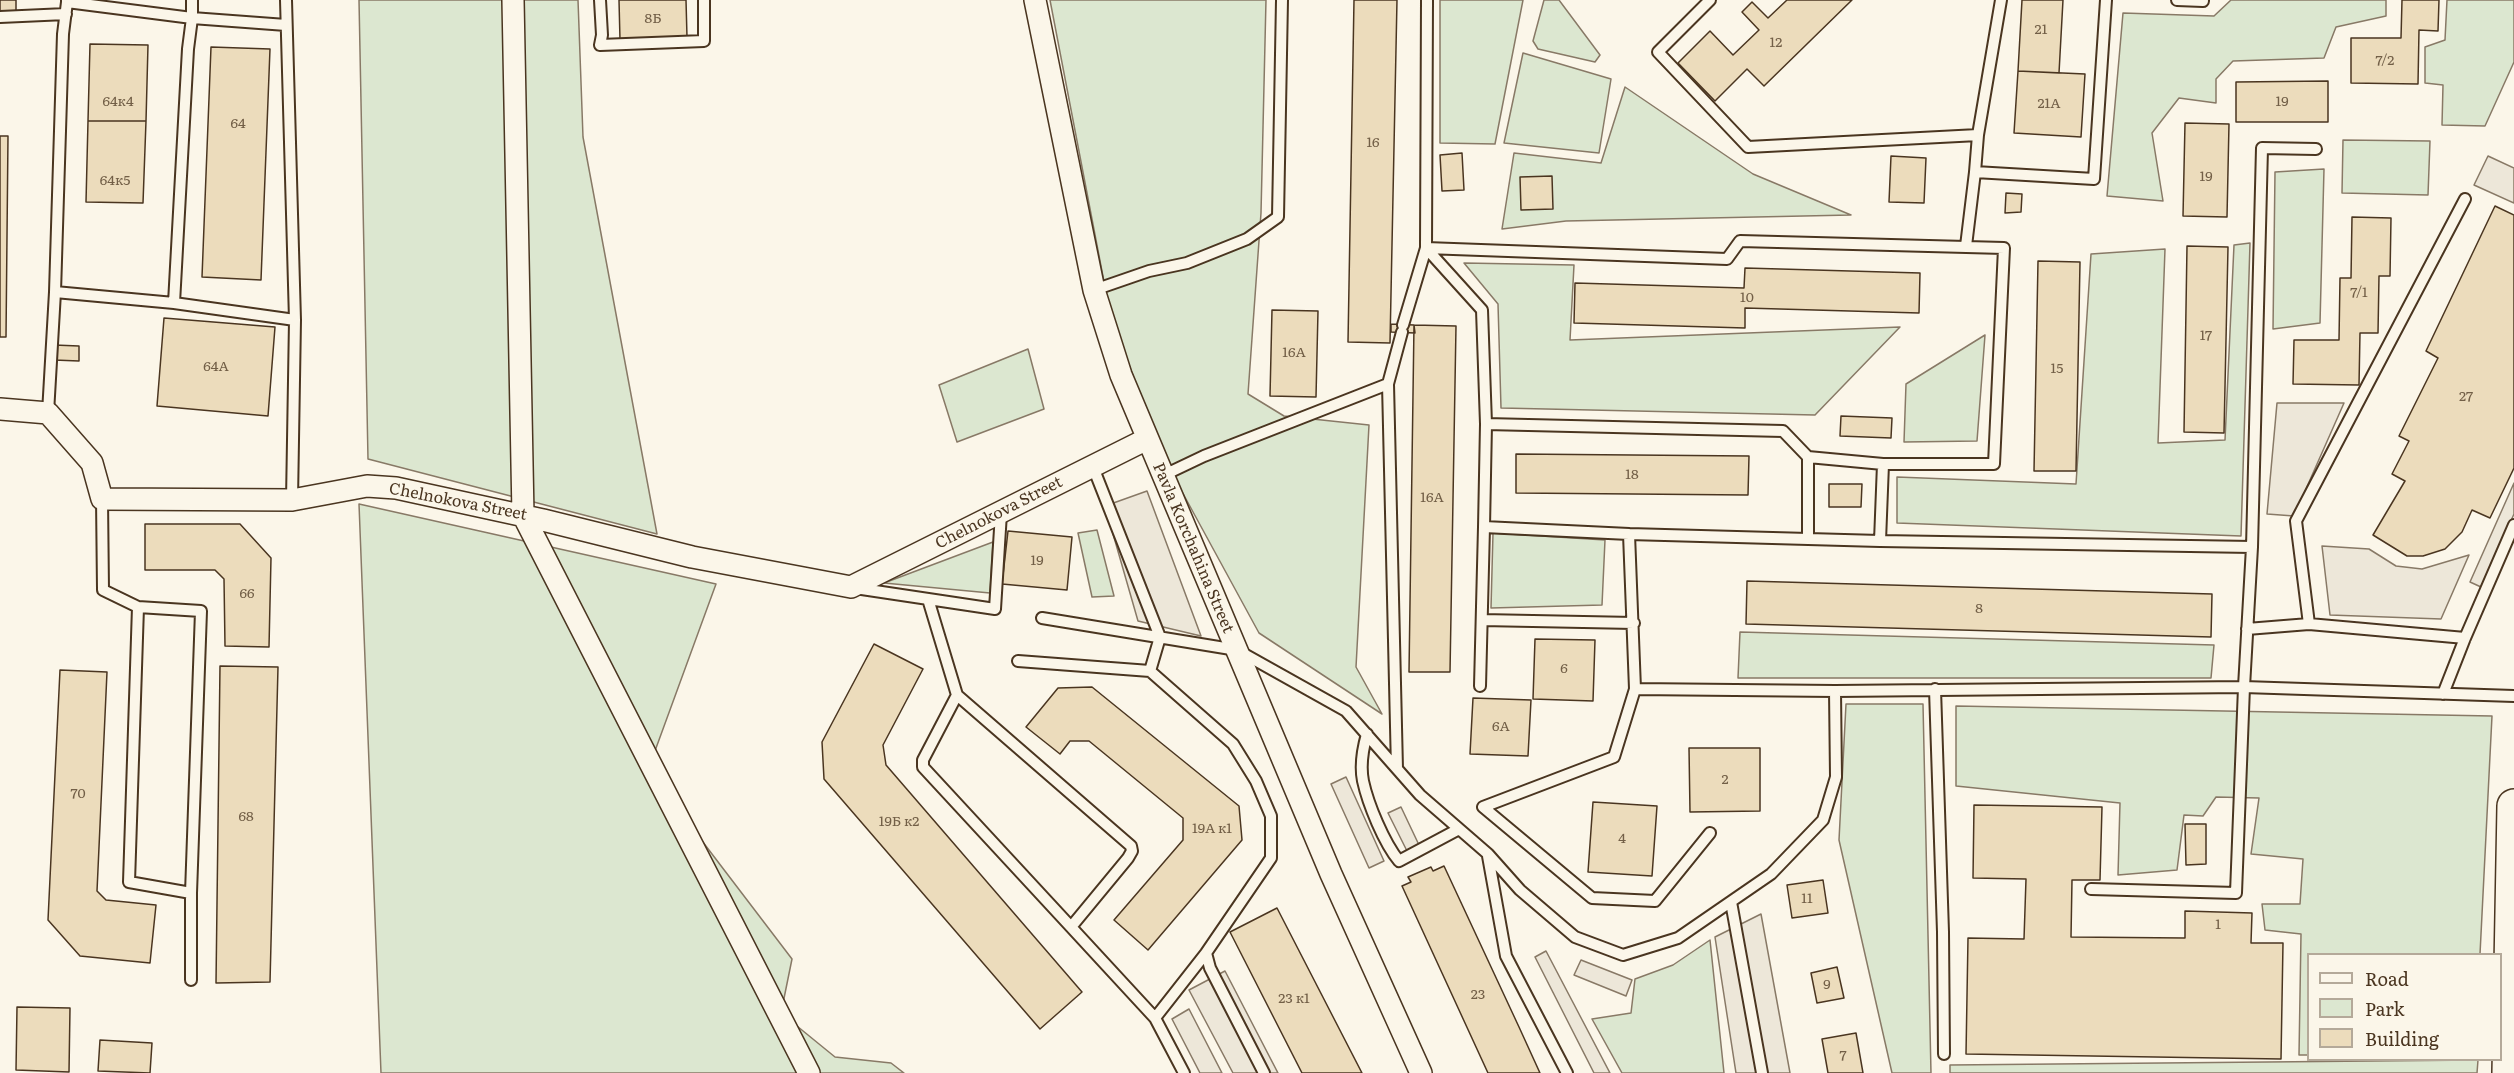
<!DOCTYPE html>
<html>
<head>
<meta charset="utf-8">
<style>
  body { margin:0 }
  #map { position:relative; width:2514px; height:1073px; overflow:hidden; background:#fbf6e9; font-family:Literata,serif }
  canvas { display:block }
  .legend { position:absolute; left:2307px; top:953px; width:195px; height:108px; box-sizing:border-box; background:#fbf6e9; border:2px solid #b4a999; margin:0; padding:8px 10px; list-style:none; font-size:18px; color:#4a3520 }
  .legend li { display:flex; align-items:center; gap:12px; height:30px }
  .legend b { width:30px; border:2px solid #b4a999 }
</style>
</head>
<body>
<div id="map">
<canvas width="2514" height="1073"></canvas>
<ul class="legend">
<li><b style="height:8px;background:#fbf6e9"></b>Road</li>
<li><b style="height:16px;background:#dce7d0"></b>Park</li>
<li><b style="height:16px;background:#ecdcbc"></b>Building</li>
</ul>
</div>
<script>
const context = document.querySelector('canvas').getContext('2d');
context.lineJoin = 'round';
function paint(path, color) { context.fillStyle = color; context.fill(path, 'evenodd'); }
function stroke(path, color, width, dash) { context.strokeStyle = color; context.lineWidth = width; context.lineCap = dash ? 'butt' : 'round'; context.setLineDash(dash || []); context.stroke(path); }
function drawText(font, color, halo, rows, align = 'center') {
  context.font = font + ' Literata,serif'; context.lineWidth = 4.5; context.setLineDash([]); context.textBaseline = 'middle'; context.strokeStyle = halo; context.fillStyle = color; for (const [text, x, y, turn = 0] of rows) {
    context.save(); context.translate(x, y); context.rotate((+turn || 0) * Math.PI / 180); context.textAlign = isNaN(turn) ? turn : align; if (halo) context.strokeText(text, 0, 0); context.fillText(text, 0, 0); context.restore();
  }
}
const green = new Path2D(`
  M 359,0 L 578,0 L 583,137 L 657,534 L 368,459 Z
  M 1050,0 L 1266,0 L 1261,213 L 1248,394 L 1284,416 L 1369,425 L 1356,667 L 1382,714 L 1259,633 L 1162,455 L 1110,313 Z
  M 1440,0 L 1523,0 L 1495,144 L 1440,143 Z
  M 1544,0 L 1559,0 L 1600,55 L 1595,62 L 1538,49 L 1533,41 Z
  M 2231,0 L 2386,0 L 2386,16 L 2336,27 L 2324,58 L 2233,61 L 2216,79 L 2216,103 L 2179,98 L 2152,133 L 2163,201 L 2107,196 L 2123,13 L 2214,16 Z
  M 2447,0 L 2514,0 L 2514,62 L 2485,126 L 2442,125 L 2443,85 L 2425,83 L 2425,47 L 2445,40 Z
  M 1523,53 L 1611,79 L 1599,153 L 1504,143 Z
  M 1625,87 L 1753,174 L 1851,215 L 1566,221 L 1502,229 L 1514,153 L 1601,163 Z
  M 2343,140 L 2430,141 L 2428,195 L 2342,193 Z
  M 2324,169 L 2320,323 L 2273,329 L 2275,172 Z
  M 2250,243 L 2241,536 L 1897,523 L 1897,477 L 2076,484 L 2091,254 L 2165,249 L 2158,443 L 2225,440 L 2234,245 Z
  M 1464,263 L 1574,265 L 1570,340 L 1900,327 L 1815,415 L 1501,408 L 1498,304 Z
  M 1985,335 L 1977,441 L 1904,442 L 1906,384 Z
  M 1028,349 L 1044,409 L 957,442 L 939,385 Z
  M 359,504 L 716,584 L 648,770 L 792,959 L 781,1013 L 835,1057 L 891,1063 L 904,1073 L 381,1073 Z
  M 1097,530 L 1114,596 L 1092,597 L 1078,533 Z
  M 1493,533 L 1605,540 L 1602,605 L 1491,608 Z
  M 993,542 L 990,593 L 884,583 Z
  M 1740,632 L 2214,645 L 2211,678 L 1738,678 Z
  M 1846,704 L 1923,704 L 1931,1073 L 1892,1073 L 1839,840 Z
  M 1956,706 L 2492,716 L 2480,954 L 2308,954 L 2308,1055 L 2299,1055 L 2301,934 L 2265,930 L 2262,904 L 2300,904 L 2303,859 L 2251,854 L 2259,798 L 2216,797 L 2203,816 L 2184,815 L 2177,870 L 2118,875 L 2120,803 L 1956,786 Z
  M 1710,940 L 1724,1073 L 1622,1073 L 1592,1019 L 1631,1013 L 1635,979 L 1673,965 Z
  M 2478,1060 L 2477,1073 L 1950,1073 L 1950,1065 Z`);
paint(green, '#dce7d0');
stroke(green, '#887966', 1.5);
const parking = new Path2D(`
  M 2488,156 L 2514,168 L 2514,203 L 2474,185 Z
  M 2277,403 L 2344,403 L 2294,516 L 2267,514 Z
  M 2514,483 L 2514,514 L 2481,587 L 2470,582 Z
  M 1147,491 L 1201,636 L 1138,621 L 1105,506 Z
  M 2322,546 L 2369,549 L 2396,566 L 2422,569 L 2469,555 L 2441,619 L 2330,615 Z
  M 1346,777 L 1384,861 L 1369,868 L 1331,784 Z
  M 1401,807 L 1419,845 L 1407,851 L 1388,813 Z
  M 1761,914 L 1790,1073 L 1736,1073 L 1715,937 Z
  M 1546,951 L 1610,1073 L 1594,1073 L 1535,957 Z
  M 1581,960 L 1632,980 L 1626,996 L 1574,975 Z
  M 1225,971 L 1278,1073 L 1233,1073 L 1189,990 Z
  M 1189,1009 L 1222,1073 L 1200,1073 L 1172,1019 Z`);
paint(parking, '#ede7d9');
stroke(parking, '#887966', 1.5);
const building = new Path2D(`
  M 0,0 L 16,0 L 16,17 L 0,17 Z
  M 619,0 L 686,0 L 687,37 L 620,40 Z
  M 1354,0 L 1397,0 L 1390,343 L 1348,342 Z
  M 1787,0 L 1852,0 L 1764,86 L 1747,69 L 1715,101 L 1678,63 L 1710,31 L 1733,55 L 1759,30 L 1742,12 L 1752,2 L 1768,18 Z
  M 2022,0 L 2063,0 L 2059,73 L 2018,71 Z
  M 2402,0 L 2439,0 L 2438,31 L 2419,30 L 2418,84 L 2351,83 L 2351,38 L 2401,38 Z
  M 90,44 L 148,45 L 146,121 L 88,121 Z
  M 211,47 L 270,49 L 261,280 L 202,277 Z
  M 2018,71 L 2085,74 L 2081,137 L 2014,133 Z
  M 2328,81 L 2328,122 L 2236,122 L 2236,82 Z
  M 88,121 L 146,121 L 143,203 L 86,202 Z
  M 2185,123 L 2229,124 L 2227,217 L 2183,216 Z
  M 0,136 L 8,136 L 6,337 L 0,337 Z
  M 1462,153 L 1464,190 L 1442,191 L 1440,155 Z
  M 1891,156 L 1926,158 L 1924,203 L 1889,202 Z
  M 1552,176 L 1553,209 L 1521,210 L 1520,177 Z
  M 2006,193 L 2022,194 L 2021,212 L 2005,213 Z
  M 2495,206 L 2514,215 L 2514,468 L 2490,518 L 2472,510 L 2462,532 L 2445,549 L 2423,556 L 2407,556 L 2373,535 L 2405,481 L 2392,474 L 2409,441 L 2399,436 L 2438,358 L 2426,351 Z
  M 2352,217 L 2391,218 L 2390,276 L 2379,276 L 2378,333 L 2360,333 L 2359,385 L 2293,384 L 2294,340 L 2339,340 L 2340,278 L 2351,278 Z
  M 2187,246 L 2228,247 L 2224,433 L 2184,432 Z
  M 2038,261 L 2080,262 L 2076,471 L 2034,471 Z
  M 1745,268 L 1920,273 L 1919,313 L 1745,308 L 1745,328 L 1574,323 L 1575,283 L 1744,288 Z
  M 1272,310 L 1318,311 L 1316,397 L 1270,396 Z
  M 164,318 L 275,327 L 268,416 L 157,406 Z
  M 1391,324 L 1414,325 L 1415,333 L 1391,332 Z
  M 1414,325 L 1456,326 L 1450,672 L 1409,672 Z
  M 54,345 L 79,346 L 79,361 L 54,360 Z
  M 1841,416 L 1892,418 L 1891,438 L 1840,436 Z
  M 1516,454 L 1749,456 L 1748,495 L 1516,493 Z
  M 1829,484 L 1862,484 L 1861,507 L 1829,507 Z
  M 145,524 L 240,524 L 271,558 L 269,647 L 225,646 L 224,579 L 215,570 L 145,570 Z
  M 1008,531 L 1072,537 L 1067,590 L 1002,584 Z
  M 1747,581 L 2212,594 L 2211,637 L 1746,624 Z
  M 1535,639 L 1595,640 L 1593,701 L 1533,699 Z
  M 874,644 L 923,669 L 883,745 L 886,765 L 1082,992 L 1040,1029 L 824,779 L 822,742 Z
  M 220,666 L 278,667 L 270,982 L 216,983 Z
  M 60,670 L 107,672 L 97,891 L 106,900 L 156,905 L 150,963 L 80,956 L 48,920 Z
  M 1092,687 L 1239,806 L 1242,840 L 1148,950 L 1114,920 L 1183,840 L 1183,818 L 1089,741 L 1070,741 L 1060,754 L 1026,727 L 1058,688 Z
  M 1473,698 L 1531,700 L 1528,756 L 1470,754 Z
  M 1689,748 L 1760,748 L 1760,811 L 1690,812 Z
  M 1593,802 L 1657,806 L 1652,876 L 1588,872 Z
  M 1974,805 L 2102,807 L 2100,880 L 2072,880 L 2071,937 L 2185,938 L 2185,911 L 2252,913 L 2251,943 L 2283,943 L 2281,1059 L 1966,1054 L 1968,938 L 2024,939 L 2026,879 L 1973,878 Z
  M 2185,824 L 2206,824 L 2206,864 L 2186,865 Z
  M 1444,866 L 1519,1027 L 1540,1073 L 1488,1073 L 1402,886 L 1411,882 L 1408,877 L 1431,867 L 1433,871 Z
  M 1823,880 L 1828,913 L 1792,918 L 1787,885 Z
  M 1277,908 L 1362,1073 L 1302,1073 L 1230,932 Z
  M 1837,967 L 1844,998 L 1817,1003 L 1811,973 Z
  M 17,1007 L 70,1008 L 69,1072 L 16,1070 Z
  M 1856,1033 L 1863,1073 L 1828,1073 L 1822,1039 Z
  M 100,1040 L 152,1043 L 150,1073 L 98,1071 Z`);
paint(building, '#ecdcbc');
stroke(building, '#4a3520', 1.5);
const service = new Path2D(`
  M 67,0 L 67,2 L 192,18 L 188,49 L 174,303
  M 192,0 L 192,18 L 286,25
  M 286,0 L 295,320 L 292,500
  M 600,0 L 602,35 L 600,45 L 704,41 L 704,0
  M 1427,0 L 1426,248 L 1482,310 L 1486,424 L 1484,527 L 1629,534 L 1635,689 L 1835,691 L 2244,687 L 2514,696
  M 1710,0 L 1658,52 L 1748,147 L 1978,135
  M 2001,0 L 1978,135 L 1975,172 L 2094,179 L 2106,0
  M 2177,0 L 2203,1
  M 0,17 L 66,14
  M 1966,246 L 1975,172
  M 1094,290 L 1149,271 L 1187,263 L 1247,239 L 1278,217 L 1282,0
  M 55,292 L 174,303 L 295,320
  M 1403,325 L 1426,248 L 1727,259 L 1740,241 L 2004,248 L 1994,464 L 1883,464 L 1880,541 L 2252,547 L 2262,148 L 2316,149
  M 48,413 L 55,292 L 63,34 L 67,2
  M 1486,424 L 1783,431 L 1808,457
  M 1162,476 L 1204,456 L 1388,384
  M 102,499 L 103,590 L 138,607 L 201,611 L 191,893 L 191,980
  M 1629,534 L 1880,541
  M 1808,539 L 1808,457 L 1883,464
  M 855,588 L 995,609 L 1001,513
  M 928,599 L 957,695 L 1131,846 L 1132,851 L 1128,858 L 1071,927 L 923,767 L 923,760 L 957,695
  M 138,607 L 129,882 L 191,893
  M 1042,618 L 1237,650 L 1346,711 L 1420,795 L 1488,854 L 1520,890 L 1575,937 L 1623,955 L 1678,938 L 1771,874 L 1823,820 L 1836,777 L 1835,691
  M 1482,620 L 1634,623
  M 2309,624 L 2465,638
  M 2247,629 L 2309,624 L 2296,521 L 2465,199
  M 1018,661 L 1150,671 L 1160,637 L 1093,467
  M 1480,686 L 1484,527
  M 1635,689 L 1614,757 L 1483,807 L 1592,898 L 1655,901 L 1710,833
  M 1935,689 L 1943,932 L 1944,1054
  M 2443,694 L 2465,638 L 2514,525
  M 1367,734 C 1363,748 1360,766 1363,781 C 1368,804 1384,843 1399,861 L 1459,829
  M 1397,769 L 1388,384 L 1402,332
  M 1488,856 L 1506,956 L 1567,1073
  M 2091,889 L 2236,893 L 2244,687 L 2252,547
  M 1731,902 L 1762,1073
  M 1071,927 L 1155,1018 L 1206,953 L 1271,858 L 1271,816 L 1256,781 L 1233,744 L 1150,671
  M 1206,953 L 1210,968 L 1264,1073
  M 1155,1018 L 1184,1073`);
const minor = new Path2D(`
  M 513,0 L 523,515 L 809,1073
  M 1035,0 L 1094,290 L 1121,375 L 1331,874 L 1421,1073
  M 0,409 L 48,413 L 92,463 L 102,499 L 292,500 L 367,486 L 396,488 L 543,520 L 692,557 L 851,587 L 1147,439`);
const primary = new Path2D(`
  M 2509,1073 L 2514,806`);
stroke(service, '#4a3520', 14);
stroke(minor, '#4a3520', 24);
stroke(primary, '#4a3520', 36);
stroke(service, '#fbf6e9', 10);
stroke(minor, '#fbf6e9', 21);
stroke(primary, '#fbf6e9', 33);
drawText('14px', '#725f47', null, [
  ["8Б",653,19],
  ["21",2041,30],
  ["12",1776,43],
  ["7/2",2385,61],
  ["64к4",118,102],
  ["19",2282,102],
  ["21А",2049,104],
  ["64",238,124],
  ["16",1373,143],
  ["19",2206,177],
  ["64к5",115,181],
  ["7/1",2359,293],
  ["10",1747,298],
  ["17",2206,336],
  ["16А",1294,353],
  ["64А",216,367],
  ["15",2057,369],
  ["27",2466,397],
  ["18",1632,475],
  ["16А",1432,498],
  ["19",1037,561],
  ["66",247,594],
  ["8",1979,609],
  ["6",1564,669],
  ["6А",1501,727],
  ["2",1725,780],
  ["70",78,794],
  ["68",246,817],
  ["19Б к2",899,822],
  ["19А к1",1212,829],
  ["4",1622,839],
  ["11",1807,899],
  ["1",2218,925],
  ["9",1827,985],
  ["23",1478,995],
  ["23 к1",1294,999],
  ["7",1843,1056]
]);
drawText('16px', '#4a3520', '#fbf6e9', [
  ["Chelnokova Street",458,502,11],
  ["Chelnokova Street",999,513,-27],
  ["Pavla Korchahina Street",1193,548,67]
]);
</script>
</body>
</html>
